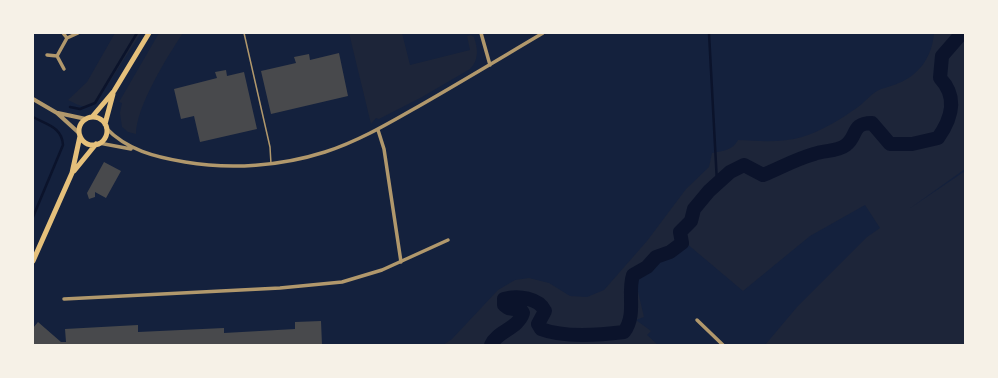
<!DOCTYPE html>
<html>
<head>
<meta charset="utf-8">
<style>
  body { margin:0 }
  #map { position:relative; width:998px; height:378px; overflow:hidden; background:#14213d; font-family:Poppins,sans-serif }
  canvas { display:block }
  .frame { position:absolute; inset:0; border:34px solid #f6f1e7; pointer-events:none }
</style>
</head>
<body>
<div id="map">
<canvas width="998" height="378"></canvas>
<div class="frame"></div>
</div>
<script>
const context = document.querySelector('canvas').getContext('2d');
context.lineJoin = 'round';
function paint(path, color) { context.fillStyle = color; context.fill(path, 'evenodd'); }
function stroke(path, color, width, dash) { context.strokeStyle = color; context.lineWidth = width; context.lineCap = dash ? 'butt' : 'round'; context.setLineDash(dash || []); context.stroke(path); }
paint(new Path2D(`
  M 115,33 L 141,33 L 96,103 C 86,110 78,105 68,100 L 87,82 Z
  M 159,33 L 183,33 C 167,57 136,107 136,134 L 128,132 L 122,127 L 120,113 L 122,103 L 119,102 Z
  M 349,33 L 402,33 L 410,65 L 470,50 L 467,36 L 471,35 L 474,37 C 478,49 479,60 470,69 L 422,97 L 379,119 L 376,118 L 371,124 Z
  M 934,33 L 965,33 L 965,169 L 909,209 L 965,171 L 965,345 L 765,345 L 797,307 L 867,237 L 880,228 L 865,205 L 810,236 L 743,291 L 686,243 C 668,254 650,267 636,283 L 644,317 L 636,320 L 651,331 L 647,335 L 658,345 L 443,345 L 452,339 L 498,290 L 515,280 L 529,278 L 549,283 L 570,296 L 587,297 L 604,290 L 647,241 L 686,189 L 709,167 L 712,153 C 723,151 733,150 738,140 C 758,141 782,143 802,137 C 822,131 841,119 858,107 C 865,102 870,95 877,91 C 882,88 889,87 894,85 C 918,77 932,58 934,33 Z`), '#1d2539');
stroke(new Path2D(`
  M 709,33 L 717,183
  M 70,107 L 80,109 L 95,103 L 137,33
  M 33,117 C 47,125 62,127 63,145 L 33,217`), '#0b132b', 2.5);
stroke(new Path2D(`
  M 491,345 C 497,331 518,329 523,313 L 521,310 L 508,308 L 504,305 L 504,299 C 518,295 539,298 545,311 L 538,324 L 541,329 C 564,338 600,335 624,332 C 637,314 627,294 633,275 L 647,267 L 656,257 L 670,252 L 682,243 L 680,232 L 691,221 L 694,209 L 709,191 L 730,172 L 744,165 L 763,175 C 780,168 796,159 814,154 C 824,150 837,152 846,145 C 858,136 851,123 872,123 L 890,144 L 912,144 L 938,138 C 952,118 958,97 940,78 L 942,56 L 962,33`), '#0b132b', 14);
paint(new Path2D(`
  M 339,53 L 348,96 L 271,114 L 261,71 L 296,63 L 294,57 L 309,54 L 310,60 Z
  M 226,70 L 227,76 L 244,72 L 257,129 L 200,142 L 194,116 L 181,119 L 174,89 L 217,78 L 215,72 Z
  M 104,162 L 121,171 L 106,198 L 95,192 L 95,197 L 89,199 L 87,193 Z
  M 321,321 L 322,345 L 33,345 L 33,328 L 38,322 L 61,342 L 66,342 L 65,329 L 138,325 L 138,332 L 224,328 L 224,333 L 295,329 L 295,322 Z`), '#48494c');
stroke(new Path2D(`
  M 244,33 L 270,147 L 271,164`), '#b1986c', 1.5);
stroke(new Path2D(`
  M 63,33 L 67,38
  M 481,33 L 490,65
  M 47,55 L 57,56 L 67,38 L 78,33
  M 57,56 L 64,69
  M 106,128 C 127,150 155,157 185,162 C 231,170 281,166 325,152 C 356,142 384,126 412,110 C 456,85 499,59 543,33
  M 378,130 L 384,149 L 401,262
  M 99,143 L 131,149
  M 64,299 L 280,288 L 342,282 L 382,270 L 448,240
  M 697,320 L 723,345`), '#b1986c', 3.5);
stroke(new Path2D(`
  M 33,99 L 57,113 L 79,133
  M 58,113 L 86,119`), '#b1986c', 4);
stroke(new Path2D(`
  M 92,117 L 114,91 L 149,33
  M79 131a14 14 0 1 1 28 0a14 14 0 1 1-28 0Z
  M 105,124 L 113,94
  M 74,171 L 96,144
  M 33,261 L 72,173 L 80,136`), '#e5c07b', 5);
</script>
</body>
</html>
